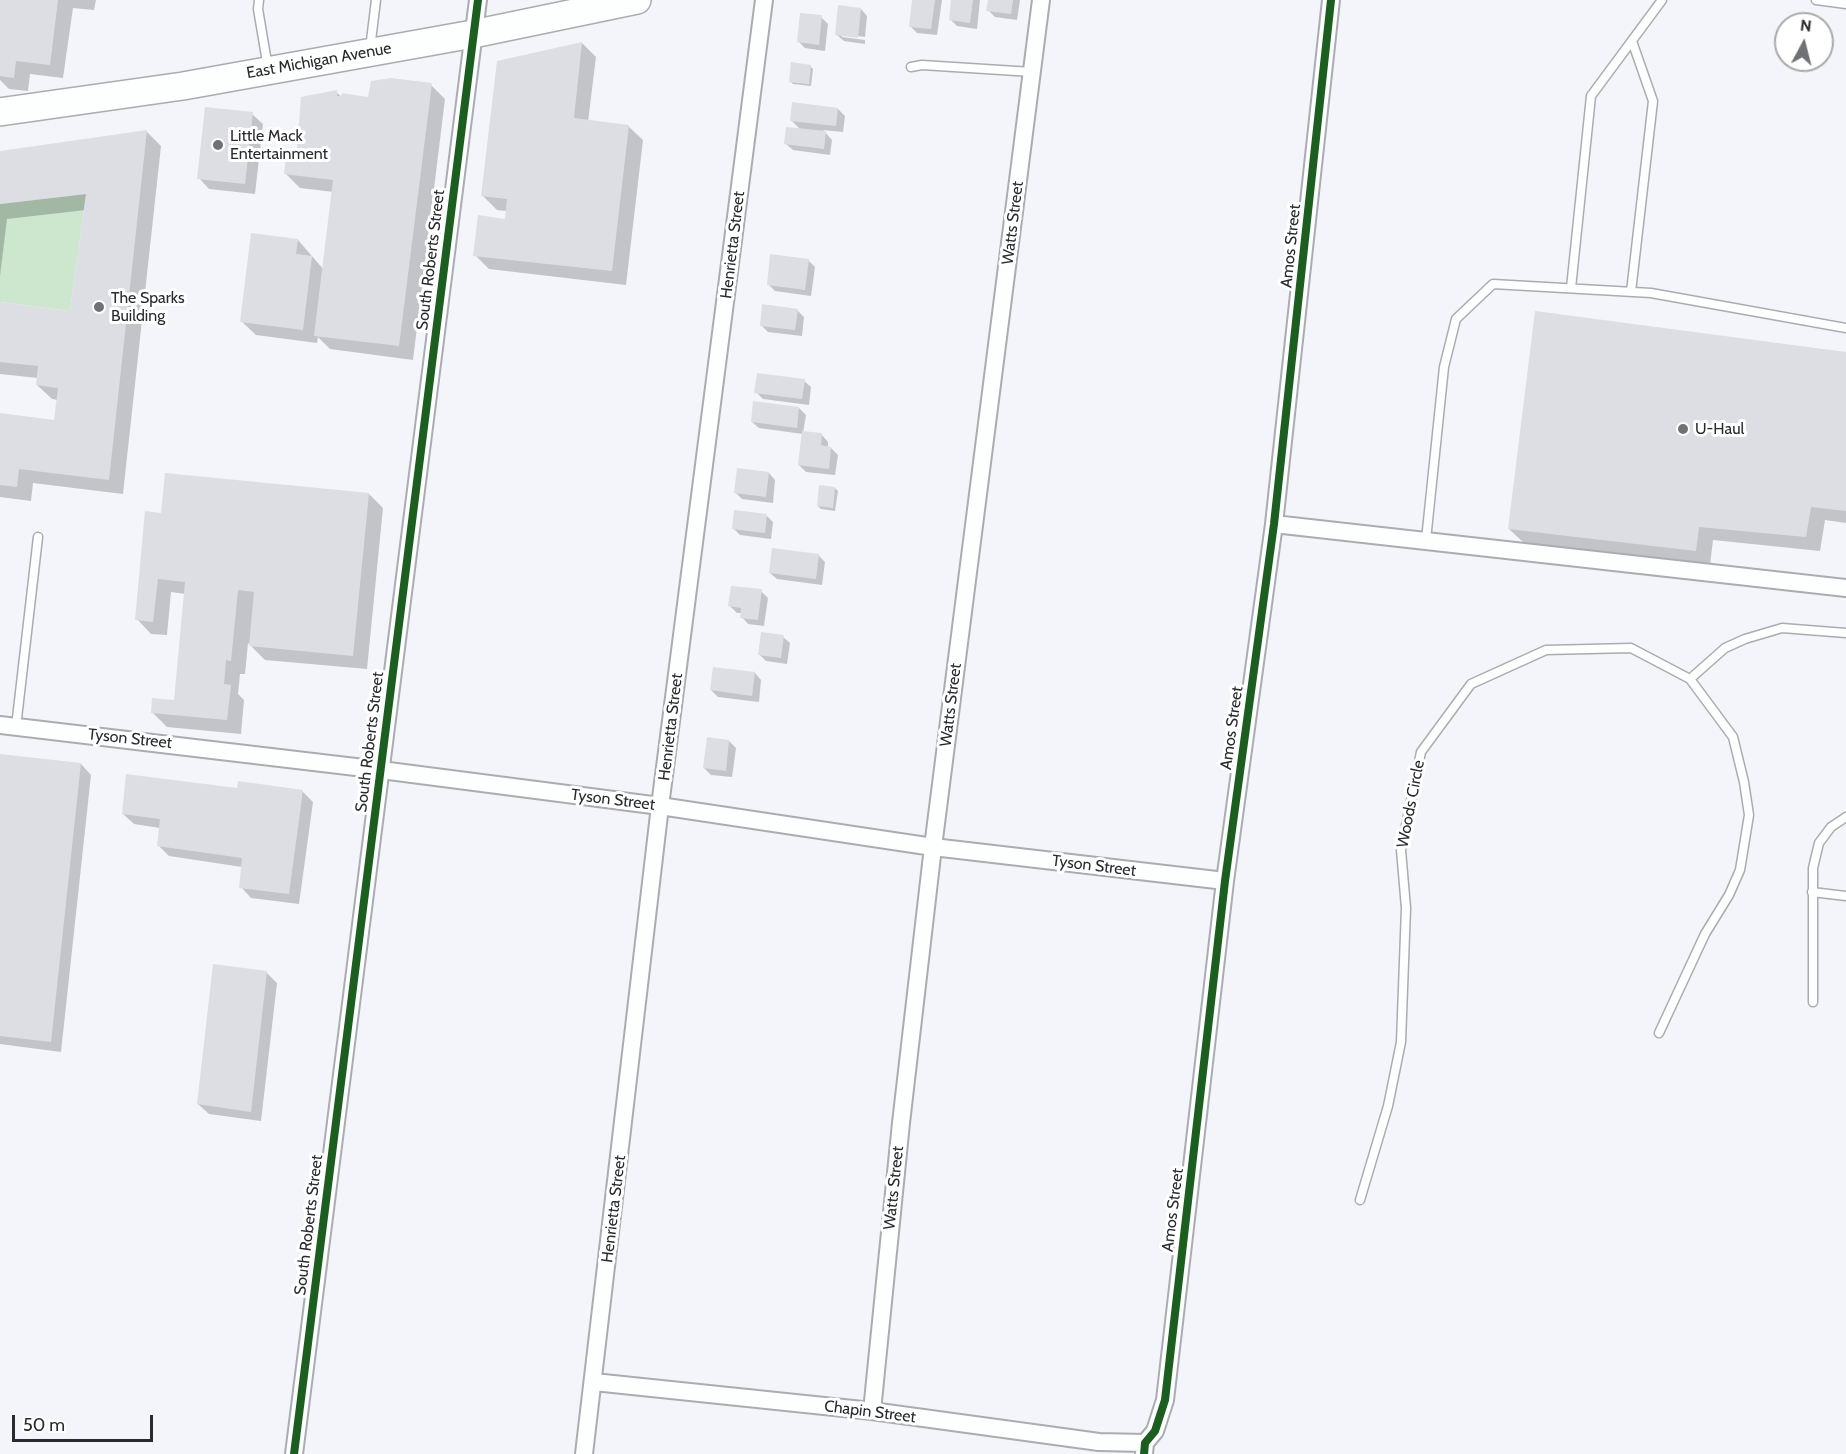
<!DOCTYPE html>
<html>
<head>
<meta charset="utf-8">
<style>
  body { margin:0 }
  #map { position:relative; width:1846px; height:1454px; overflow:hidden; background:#f3f5fa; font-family:Cabin,sans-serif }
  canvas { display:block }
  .north { position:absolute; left:1774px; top:12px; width:60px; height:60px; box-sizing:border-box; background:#fff; border:2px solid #a9aaab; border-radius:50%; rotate:7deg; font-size:16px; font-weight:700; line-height:24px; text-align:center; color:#282a2e }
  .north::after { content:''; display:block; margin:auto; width:21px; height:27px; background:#6f7175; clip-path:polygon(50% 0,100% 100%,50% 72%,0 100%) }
  .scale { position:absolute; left:12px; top:1415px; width:141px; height:27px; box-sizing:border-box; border:3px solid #282a2e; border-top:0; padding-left:8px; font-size:18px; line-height:21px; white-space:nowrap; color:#282a2e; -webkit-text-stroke:4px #fff; paint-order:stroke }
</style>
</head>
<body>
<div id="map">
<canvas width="1846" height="1454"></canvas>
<div class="north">N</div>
<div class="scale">50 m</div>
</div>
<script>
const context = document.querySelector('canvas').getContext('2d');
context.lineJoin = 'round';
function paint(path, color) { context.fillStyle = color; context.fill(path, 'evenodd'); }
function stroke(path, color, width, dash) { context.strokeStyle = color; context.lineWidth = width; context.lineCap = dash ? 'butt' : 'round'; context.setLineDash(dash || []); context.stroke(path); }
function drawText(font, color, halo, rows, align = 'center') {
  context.font = font + ' Cabin,sans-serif'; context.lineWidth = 6; context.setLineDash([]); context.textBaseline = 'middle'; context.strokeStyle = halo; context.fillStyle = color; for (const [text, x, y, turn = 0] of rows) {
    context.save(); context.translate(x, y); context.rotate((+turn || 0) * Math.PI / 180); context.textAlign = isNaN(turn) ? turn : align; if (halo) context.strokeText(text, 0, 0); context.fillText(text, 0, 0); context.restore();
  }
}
paint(new Path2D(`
  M 86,194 L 70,311 L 0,302 L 0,204 Z`), '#cce7cd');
paint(new Path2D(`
  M 0,0 L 96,0 L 94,10 L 73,8 L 63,78 L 30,74 L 28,91 L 9,89 L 0,80 Z
  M 914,0 L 942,0 L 937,35 L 917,33 L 910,26 Z
  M 953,0 L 980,0 L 977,29 L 957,26 L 950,19 Z
  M 989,0 L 1020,0 L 1017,20 L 995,17 L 988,10 Z
  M 861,9 L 867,16 L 865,37 L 842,34 L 842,37 L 865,40 L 865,44 L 844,41 L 837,35 Z
  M 821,17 L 828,24 L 825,51 L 805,48 L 798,41 Z
  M 582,43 L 596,57 L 588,122 L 628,126 L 643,140 L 626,285 L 489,269 L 475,255 L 506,220 L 507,211 L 497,210 L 483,196 Z
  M 810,66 L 813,69 L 811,86 L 793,84 L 790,81 Z
  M 431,85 L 445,99 L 413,360 L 330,349 L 318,337 L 317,343 L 256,335 L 241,321 L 298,240 L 324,270 L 334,192 L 300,188 L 286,174 L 336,92 L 343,98 L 369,99 Z
  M 838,109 L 845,116 L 843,132 L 823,130 L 832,140 L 830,155 L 793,150 L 786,144 L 801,130 L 791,120 Z
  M 252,114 L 263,124 L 255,194 L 209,189 L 199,178 Z
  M 147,132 L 161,146 L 123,494 L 33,483 L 31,501 L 0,497 L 0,415 L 55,421 L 58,400 L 52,399 L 37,385 L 38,378 L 0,374 L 0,304 L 71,313 L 86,210 L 7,219 L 0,276 L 0,153 Z
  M 808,260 L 815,267 L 811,296 L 775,291 L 768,284 Z
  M 797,310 L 804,317 L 802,336 L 768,332 L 761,325 Z
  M 1846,354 L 1846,523 L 1825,520 L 1820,551 L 1713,540 L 1710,565 L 1524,543 L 1509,529 Z
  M 804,381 L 811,387 L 809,405 L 763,399 L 756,392 Z
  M 799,408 L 806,415 L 803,433 L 822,435 L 828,442 L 828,448 L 831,448 L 838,455 L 835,475 L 806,472 L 799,465 L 803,434 L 759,428 L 752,422 Z
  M 769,473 L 775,480 L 773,503 L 742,499 L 736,493 Z
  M 835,488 L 838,491 L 835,511 L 821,509 L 818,506 Z
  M 369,494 L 383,508 L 367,669 L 265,660 L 248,643 L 245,674 L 240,674 L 238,694 L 244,700 L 241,734 L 167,727 L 152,712 L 175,701 L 185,594 L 171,592 L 167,635 L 151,634 L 137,619 L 162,515 Z
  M 767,516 L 773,522 L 771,539 L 740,535 L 734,529 Z
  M 818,555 L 825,562 L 822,585 L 777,579 L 770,573 Z
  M 761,591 L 768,598 L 764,626 L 748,624 L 742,617 L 742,613 L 737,613 L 730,606 Z
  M 783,637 L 790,643 L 787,664 L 766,661 L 760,655 Z
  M 755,673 L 761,680 L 759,702 L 718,697 L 711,690 Z
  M 729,741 L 736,748 L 732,777 L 711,775 L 704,768 Z
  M 0,755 L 81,764 L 91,775 L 61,1052 L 0,1044 Z
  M 238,789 L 302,791 L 313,802 L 299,904 L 251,898 L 241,887 L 242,867 L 169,856 L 158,845 L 160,828 L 134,824 L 123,814 Z
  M 266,972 L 277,983 L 261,1121 L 209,1114 L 198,1104 Z`), '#0003');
paint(new Path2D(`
  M 0,0 L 58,0 L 50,65 L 16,61 L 14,78 L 0,76 Z
  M 912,0 L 935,0 L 931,29 L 909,27 Z
  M 951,0 L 973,0 L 970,23 L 949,20 Z
  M 988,0 L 1013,0 L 1011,14 L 986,11 Z
  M 838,5 L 861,8 L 858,38 L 835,35 Z
  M 800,13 L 822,15 L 819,45 L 797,42 Z
  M 582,42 L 574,118 L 629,125 L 612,271 L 473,256 L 478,215 L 505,219 L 507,199 L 481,196 L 497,61 Z
  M 791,62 L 811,65 L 809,84 L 789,82 Z
  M 391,78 L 432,83 L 399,346 L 314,336 L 333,180 L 284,174 L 287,149 L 297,150 L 301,97 L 337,90 L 337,96 L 341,96 L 342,93 L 368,97 L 371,81 Z
  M 792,102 L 838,108 L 836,126 L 790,121 Z
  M 205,107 L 253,112 L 245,184 L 197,179 Z
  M 786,127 L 826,131 L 824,149 L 784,144 Z
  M 147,130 L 109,480 L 19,469 L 17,487 L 0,485 L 0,413 L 54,420 L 58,388 L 36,385 L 38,366 L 0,362 L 0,302 L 70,311 L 86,194 L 0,204 L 0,151 Z
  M 251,233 L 298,239 L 296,254 L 312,256 L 303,330 L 240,322 Z
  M 770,254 L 809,259 L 805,290 L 767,285 Z
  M 762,304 L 798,309 L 795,330 L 760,326 Z
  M 1535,311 L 1846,352 L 1846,511 L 1811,507 L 1806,537 L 1699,527 L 1696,551 L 1508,529 Z
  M 757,373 L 805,379 L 802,399 L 754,393 Z
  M 753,401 L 799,407 L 797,428 L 751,422 Z
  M 802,431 L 822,433 L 821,445 L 831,447 L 829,469 L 798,465 Z
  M 737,468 L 769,472 L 766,497 L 734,493 Z
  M 165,473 L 369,493 L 353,656 L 249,646 L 254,592 L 238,590 L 231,661 L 226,660 L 224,684 L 231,685 L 227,720 L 151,713 L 152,698 L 174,700 L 185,582 L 158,579 L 153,622 L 135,620 L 145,511 L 161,513 Z
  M 819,485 L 835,487 L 833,508 L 817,506 Z
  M 734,510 L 767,514 L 765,533 L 732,529 Z
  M 772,548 L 819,554 L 816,579 L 769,573 Z
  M 731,586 L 762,589 L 758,620 L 740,618 L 741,608 L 728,606 Z
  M 761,632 L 784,635 L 781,658 L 758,655 Z
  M 713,667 L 755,672 L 752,696 L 710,690 Z
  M 707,737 L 729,740 L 726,771 L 703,768 Z
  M 0,754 L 81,763 L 51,1042 L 0,1036 Z
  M 126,774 L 237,788 L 238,781 L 303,790 L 289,894 L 239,888 L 242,858 L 157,846 L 160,819 L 122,814 Z
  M 213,964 L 267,971 L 251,1112 L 197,1104 Z`), '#dcdee4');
const lane = new Path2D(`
  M 259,0 L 258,9 L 268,68
  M 1816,0 L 1846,4
  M 370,49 L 376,0
  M 911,67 L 922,65 L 1032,72
  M 1571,288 L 1591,96 L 1662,0
  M 1631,292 L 1653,101 L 1632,41
  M 1426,540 L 1444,367 L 1456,319 L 1493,284 L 1651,293 L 1846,328
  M 1690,679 L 1725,648 L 1745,639 L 1782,628 L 1846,633
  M 16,727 L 38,537
  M 1812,892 L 1846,896
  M 1813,1002 L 1813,868 L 1819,843 L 1831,827 L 1846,817
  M 1360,1200 L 1388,1106 L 1401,1042 L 1406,908 L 1401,850 L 1421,752 L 1471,684 L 1546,650 L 1631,648 L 1690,679 L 1733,737 L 1744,782 L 1749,815 L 1740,870 L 1729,895 L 1705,934 L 1659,1033`);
const street = new Path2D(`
  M 1274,524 L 1846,588
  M 0,725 L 381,770 L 660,806 L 933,847 L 1225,881
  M 594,1382 L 872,1411 L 1099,1442 L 1145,1443
  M 872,1411 L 901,1123 L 933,847 L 1041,0
  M 294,1454 L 478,0
  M 584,1454 L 660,806 L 764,0
  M 1144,1454 L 1145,1443 L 1155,1431 L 1165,1400 L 1225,881 L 1274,524 L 1331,0`);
const primary = new Path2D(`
  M 0,112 L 183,86 L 473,34 L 637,0`);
stroke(lane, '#aaacb0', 11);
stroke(street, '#aaacb0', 20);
stroke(primary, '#aaacb0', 30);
stroke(lane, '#fdfefe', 8);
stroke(street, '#fdfefe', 16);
stroke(primary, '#fdfefe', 27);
stroke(new Path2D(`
  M 294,1454 L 478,0
  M 1144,1454 L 1145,1443 L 1155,1431 L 1165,1400 L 1225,881 L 1274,524 L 1331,0`), '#1b5e20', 8);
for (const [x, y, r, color] of [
  [218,145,6,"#6f7175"],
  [99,307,6,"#6f7175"],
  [1683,429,6,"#6f7175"]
]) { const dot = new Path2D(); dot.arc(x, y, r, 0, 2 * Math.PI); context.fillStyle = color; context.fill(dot); stroke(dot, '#fff', 2); }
drawText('16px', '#282a2e', '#fff', [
  ["East Michigan Avenue",319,61,-10],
  ["Watts Street",1013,223,-83],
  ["Henrietta Street",733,245,-83],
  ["Amos Street",1291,246,-84],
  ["South Roberts Street",431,260,-83],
  ["Watts Street",951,705,-83],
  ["Henrietta Street",671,727,-83],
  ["Amos Street",1232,728,-82],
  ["Tyson Street",130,739,6],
  ["South Roberts Street",370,742,-83],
  ["Tyson Street",613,800,7],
  ["Woods Circle",1411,804,-79],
  ["Tyson Street",1094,866,7],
  ["Watts Street",894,1188,-84],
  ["Henrietta Street",614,1209,-83],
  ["Amos Street",1173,1210,-83],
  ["South Roberts Street",309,1225,-83],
  ["Chapin Street",870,1412,7]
]);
drawText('16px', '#282a2e', '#fff', [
  ["Little Mack",230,136],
  ["Entertainment",230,154],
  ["The Sparks",111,298],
  ["Building",111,316],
  ["U-Haul",1695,429]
], 'left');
</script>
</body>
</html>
